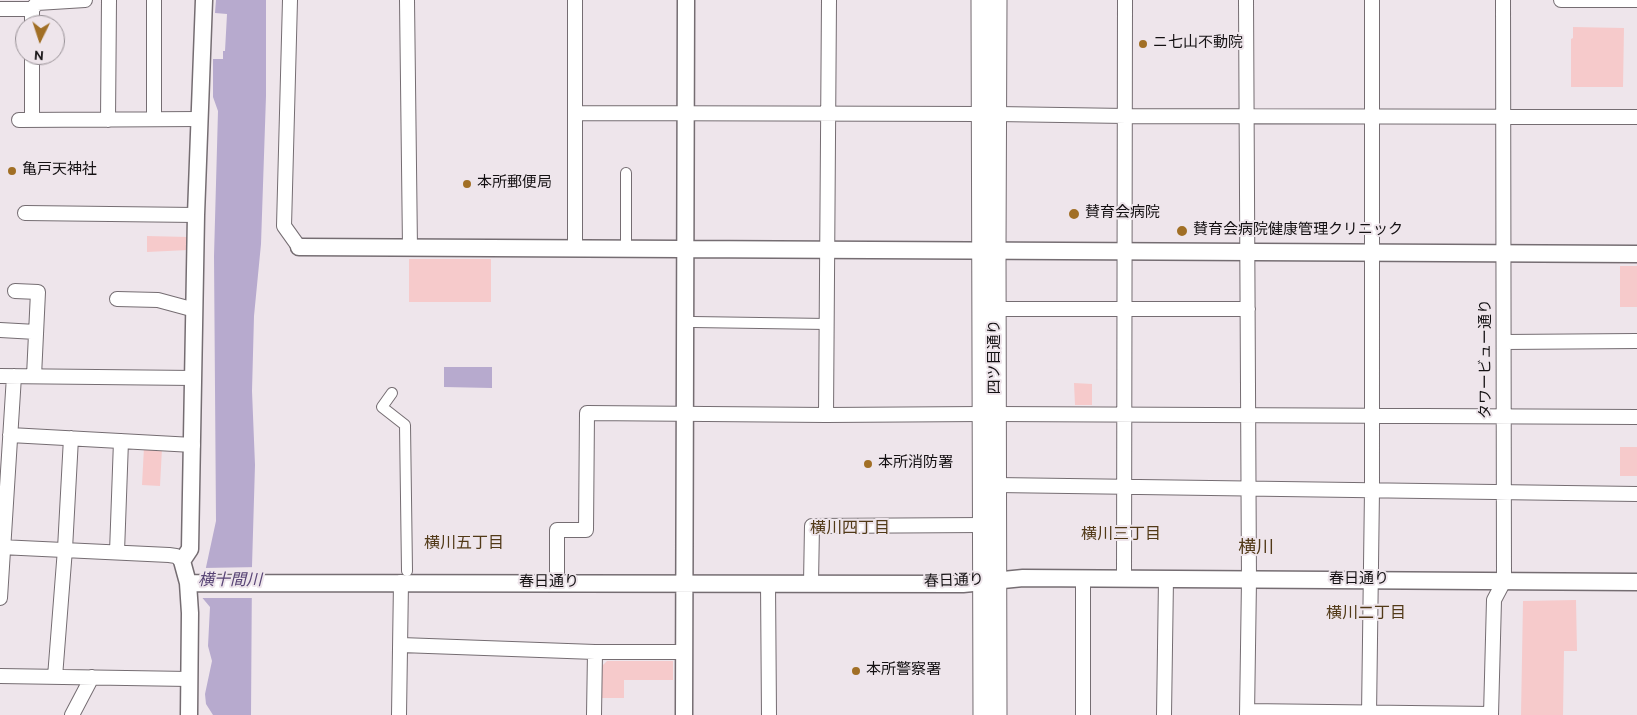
<!DOCTYPE html>
<html>
<head>
<meta charset="utf-8">
<style>
  body { margin:0 }
  #map { position:relative; width:1637px; height:715px; overflow:hidden; background:#eee5eb; font-family:Overpass,sans-serif }
  canvas { display:block }
  .north { position:absolute; left:15px; top:15px; width:50px; height:50px; box-sizing:border-box; background:#eee5eb; border:1px solid #979095; border-radius:50%; rotate:184deg; font-size:14px; font-weight:700; line-height:20px; text-align:center; color:#141113 }
  .north::after { content:''; display:block; margin:auto; width:18px; height:22px; background:#a16f25; clip-path:polygon(50% 0,100% 100%,50% 72%,0 100%) }
</style>
</head>
<body>
<div id="map">
<canvas width="1637" height="715"></canvas>
<div class="north">N</div>
</div>
<script>
const context = document.querySelector('canvas').getContext('2d');
context.lineJoin = 'round';
function paint(path, color) { context.fillStyle = color; context.fill(path, 'evenodd'); }
function stroke(path, color, width, dash) { context.strokeStyle = color; context.lineWidth = width; context.lineCap = dash ? 'butt' : 'round'; context.setLineDash(dash || []); context.stroke(path); }
function drawText(font, color, halo, rows, align = 'center') {
  context.font = font + ' Overpass,"Noto Sans JP",sans-serif'; context.lineWidth = 4; context.setLineDash([]); context.textBaseline = 'middle'; context.strokeStyle = halo; context.fillStyle = color; for (const [text, x, y, turn = 0] of rows) {
    context.save(); context.translate(x, y); context.rotate((+turn || 0) * Math.PI / 180); context.textAlign = isNaN(turn) ? turn : align; if (halo) context.strokeText(text, 0, 0); context.fillText(text, 0, 0); context.restore();
  }
}
paint(new Path2D(`
  M 1573,27 L 1624,28 L 1623,87 L 1571,87 L 1571,39 L 1573,38 Z
  M 147,236 L 188,237 L 188,250 L 147,252 Z
  M 409,259 L 491,259 L 491,302 L 409,302 Z
  M 1620,266 L 1637,266 L 1637,307 L 1620,307 Z
  M 1074,383 L 1092,384 L 1092,405 L 1075,405 Z
  M 144,447 L 162,448 L 160,486 L 142,485 Z
  M 1620,447 L 1637,447 L 1637,476 L 1620,476 Z
  M 1576,600 L 1577,651 L 1564,651 L 1563,715 L 1521,715 L 1523,601 Z
  M 607,661 L 673,661 L 673,680 L 624,680 L 624,698 L 599,698 L 599,669 Z`), '#f6cacb');
paint(new Path2D(`
  M 216,0 L 266,0 L 266,96 L 261,244 L 254,316 L 252,391 L 255,465 L 252,566 L 251,715 L 213,715 L 206,704 L 205,694 L 212,661 L 208,646 L 210,607 L 200,595 L 216,521 L 214,256 L 218,111 L 213,97 L 213,59 L 223,59 L 223,51 L 225,51 L 227,14 L 215,13 Z
  M 444,367 L 492,367 L 492,388 L 444,387 Z`), '#b7aace');
paint(new Path2D(`
  M 260,567 L 260,598 L 199,598 L 198,596 L 203,568 Z`), '#eee5eb');
const pedestrian = new Path2D(`
  M 626,173 L 626,249
  M 693,322 L 827,324
  M 392,393 L 382,407 L 405,425 L 407,571`);
const minor = new Path2D(`
  M 290,0 L 284,226 L 299,247
  M 407,0 L 410,248
  M 575,0 L 575,249
  M 1246,0 L 1249,580 L 1247,715
  M 1561,0 L 1637,0
  M 0,9 L 32,9 L 32,25
  M 32,9 L 37,3 L 85,0
  M 575,113 L 981,114
  M 997,114 L 1126,116 L 1637,117
  M 154,119 L 154,0
  M 19,120 L 200,119
  M 32,120 L 32,55
  M 108,120 L 109,0
  M 25,213 L 196,215
  M 15,291 L 38,292 L 34,376
  M 117,299 L 158,300 L 195,310
  M 996,309 L 1248,309
  M 0,330 L 36,332
  M 1504,342 L 1637,341
  M 0,376 L 194,378
  M 996,414 L 1637,417
  M 826,415 L 829,0
  M 10,435 L 193,445
  M 997,485 L 1637,494
  M 0,547 L 169,555 L 176,556 L 182,561
  M 117,552 L 121,441
  M 1124,579 L 1125,0
  M 557,583 L 557,530 L 586,530 L 587,413 L 826,415 L 982,414
  M 768,583 L 769,715
  M 811,583 L 812,526 L 983,525
  M 0,598 L 14,376
  M 401,645 L 595,652 L 684,652
  M 0,676 L 189,679
  M 55,677 L 65,549 L 71,438
  M 1247,711 L 1491,714
  M 72,715 L 92,677
  M 399,715 L 401,582
  M 594,715 L 595,652
  M 1083,715 L 1083,579
  M 1164,715 L 1166,579
  M 1369,715 L 1372,490 L 1372,0
  M 1491,715 L 1494,600 L 1504,581 L 1503,0`);
const tertiary = new Path2D(`
  M 299,247 L 1637,254
  M 188,583 L 963,584 L 1023,578 L 1637,582
  M 189,715 L 190,613 L 188,583 L 182,561 L 190,549 L 196,215 L 204,0
  M 684,715 L 686,0`);
const secondary = new Path2D(`
  M 981,0 L 983,715
  M 997,0 L 996,250 L 997,715`);
stroke(pedestrian, '#756d72', 12);
stroke(minor, '#756d72', 16);
stroke(tertiary, '#756d72', 19);
stroke(secondary, '#756d72', 21);
stroke(pedestrian, '#fff', 10);
stroke(minor, '#fff', 14);
stroke(tertiary, '#fff', 16);
stroke(secondary, '#fff', 19);
for (const [x, y, r, color] of [
  [1143,44,5,"#a16f25"],
  [12,171,5,"#a16f25"],
  [467,184,5,"#a16f25"],
  [1074,214,6,"#a16f25"],
  [1182,231,6,"#a16f25"],
  [868,464,5,"#a16f25"],
  [856,671,5,"#a16f25"]
]) { const dot = new Path2D(); dot.arc(x, y, r, 0, 2 * Math.PI); context.fillStyle = color; context.fill(dot); stroke(dot, '#eee5eb', 2); }
drawText('15px', '#141113', '#eee5eb', [
  ["ニ七山不動院",1153,44],
  ["亀戸天神社",22,171],
  ["本所郵便局",477,184],
  ["賛育会病院",1085,214],
  ["賛育会病院健康管理クリニック",1193,231],
  ["本所消防署",878,464],
  ["本所警察署",866,671]
], 'left');
drawText('15px', '#141113', '#eee5eb', [
  ["四ツ目通り",996,357,-90],
  ["タワービュー通り",1487,359,-90],
  ["春日通り",1359,580],
  ["春日通り",954,582,-2],
  ["春日通り",549,583]
]);
drawText('16px', '#513917', '#eee5eb', [
  ["横川四丁目",850,530],
  ["横川三丁目",1121,536],
  ["横川五丁目",464,545],
  ["横川二丁目",1366,615]
]);
drawText('italic 16px', '#594576', '#eee5eb', [
  ["横十間川",230,582]
]);
drawText('18px', '#513917', '#eee5eb', [
  ["横川",1256,549]
]);
</script>
</body>
</html>
